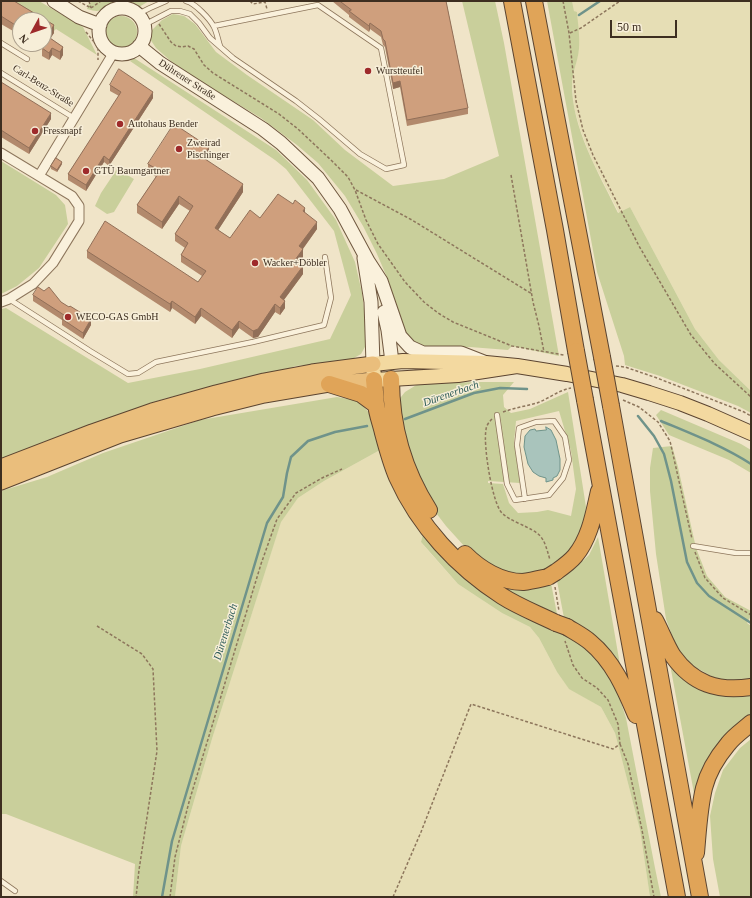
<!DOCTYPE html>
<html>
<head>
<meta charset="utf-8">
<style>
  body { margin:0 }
  #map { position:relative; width:752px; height:898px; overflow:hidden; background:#f0e4c8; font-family:Georgia,serif }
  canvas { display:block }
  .frame { position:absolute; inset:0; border:2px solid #3d2e20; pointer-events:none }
  .north { position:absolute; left:12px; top:12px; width:40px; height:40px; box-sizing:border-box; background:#f7eed8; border:1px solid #ada18e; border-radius:50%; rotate:230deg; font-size:11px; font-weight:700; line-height:16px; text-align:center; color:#3d2e20 }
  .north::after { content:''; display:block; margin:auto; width:14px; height:18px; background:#9e2a2b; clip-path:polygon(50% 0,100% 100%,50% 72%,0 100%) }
  .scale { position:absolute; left:610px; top:20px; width:67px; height:18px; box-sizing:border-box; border:2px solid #3d2e20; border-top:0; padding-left:5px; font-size:12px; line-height:14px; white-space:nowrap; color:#3d2e20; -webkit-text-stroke:3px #f7eed8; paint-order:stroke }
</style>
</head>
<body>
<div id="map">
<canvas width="752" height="898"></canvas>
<div class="frame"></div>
<div class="north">N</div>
<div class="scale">50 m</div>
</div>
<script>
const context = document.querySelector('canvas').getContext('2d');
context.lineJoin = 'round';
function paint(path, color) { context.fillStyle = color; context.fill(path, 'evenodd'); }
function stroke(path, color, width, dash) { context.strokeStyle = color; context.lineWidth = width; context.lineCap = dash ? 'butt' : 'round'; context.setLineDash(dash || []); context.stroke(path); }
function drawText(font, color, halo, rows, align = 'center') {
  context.font = font + ' Georgia,serif'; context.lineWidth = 3; context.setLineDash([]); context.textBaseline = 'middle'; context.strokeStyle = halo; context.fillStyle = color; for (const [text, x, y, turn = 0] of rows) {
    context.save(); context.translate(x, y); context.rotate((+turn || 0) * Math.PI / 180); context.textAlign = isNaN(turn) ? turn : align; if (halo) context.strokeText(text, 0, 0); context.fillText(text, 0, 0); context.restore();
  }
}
paint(new Path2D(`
  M 572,1 L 751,1 L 751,391 L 719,360 L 695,329 L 630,207 L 619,213 L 591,158 L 580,129 L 574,107 L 572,81 L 579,50 L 577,13 L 574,11 Z
  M 380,450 L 423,534 L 421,542 L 431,554 L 458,584 L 502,613 L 530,627 L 539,638 L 557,672 L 569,688 L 601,707 L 615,733 L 620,752 L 640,830 L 650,897 L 175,897 L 181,846 L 212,739 L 281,521 L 298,498 L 324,481 Z`), '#e6deb5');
paint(new Path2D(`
  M 4,1 L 39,1 L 83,27 L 97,55 L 56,29 L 54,31 L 44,25 L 44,20 Z
  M 94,1 L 149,1 L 139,7 C 131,4 122,1 114,4 C 101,8 103,14 87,9 L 89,3 Z
  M 462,1 L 495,1 L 504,43 L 559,356 L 512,346 L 508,350 L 470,347 L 435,347 L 421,346 L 406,336 L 399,325 L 389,282 L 377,254 L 363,226 L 345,196 L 318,163 L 297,145 L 261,118 L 188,74 L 173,63 L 156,48 L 150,39 L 152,30 L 162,20 L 173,14 L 184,16 L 195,24 L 216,52 L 247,75 L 313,120 L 345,150 L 393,186 L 444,179 L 499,156 Z
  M 547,1 L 572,1 L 574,11 L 577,12 C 578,24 580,37 579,49 C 578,60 573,71 572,82 C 571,128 599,173 618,213 L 630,207 L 695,329 L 719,360 L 751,391 L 751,413 L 738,406 L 660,376 L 625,365 L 624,356 L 597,272 Z
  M105 32a16 16 0 1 1 32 0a16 16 0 1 1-32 0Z
  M 134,58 L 276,150 L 307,180 L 336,220 L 355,262 L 362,293 L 365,317 L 366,345 L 361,354 L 354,358 L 345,362 L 295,366 L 286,370 L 252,377 L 163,399 L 74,430 L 1,459 L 1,309 L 6,308 L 128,383 L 200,369 L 330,339 L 351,295 L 334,231 L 286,169 L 275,160 L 130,61 Z
  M 1,161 L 56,195 L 65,205 L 68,224 L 39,268 L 17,286 L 1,294 Z
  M 117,169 L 134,179 L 114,212 L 107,214 L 95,206 L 101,193 Z
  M 474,382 L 514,382 L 503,395 L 504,407 L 511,413 L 530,409 L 568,392 L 586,507 L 584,528 L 563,560 L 546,570 L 531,574 L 510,573 L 486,563 L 465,547 L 446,526 L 433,509 L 409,455 L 397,402 L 405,392 L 418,384 ZM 559,411 L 571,451 L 576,489 L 571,516 L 548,510 L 537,512 L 518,513 L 509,503 L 503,484 L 488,483 L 488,481 L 520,483 L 514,442 L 516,421 Z
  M 337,397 L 359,401 L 371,415 L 380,450 L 324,481 L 298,498 L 281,522 L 212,739 L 181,846 L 175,897 L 133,897 L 135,864 L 6,814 L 1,814 L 1,491 L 47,477 L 103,453 L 200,420 Z
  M 661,410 L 741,444 L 751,450 L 751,473 L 729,460 L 669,435 L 656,415 Z
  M 672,446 L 678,467 L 696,548 L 707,576 L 725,597 L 751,611 L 751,616 L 747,623 L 751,626 L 751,679 L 748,680 L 736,681 L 718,680 L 695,667 L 678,652 L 666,619 L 656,554 L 650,491 L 650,468 L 653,448 Z
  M 423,534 L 447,563 L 477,588 L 552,628 L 577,642 L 593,653 L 614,681 L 626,718 L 655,868 L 661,897 L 650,897 L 640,830 L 620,752 L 615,733 L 601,707 L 569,689 L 557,672 L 539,638 L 530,627 L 502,613 L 458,584 L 421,542 Z
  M 598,537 L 620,665 L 610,652 L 564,618 L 557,581 L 575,568 L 589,555 Z
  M 497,582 L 551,583 L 557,614 L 527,603 L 504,591 Z
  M 669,659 L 717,693 L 734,696 L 751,694 L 751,716 L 696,804 Z
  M 751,739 L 751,897 L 720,897 L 713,859 L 710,816 L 715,793 L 723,770 L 740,748 Z`), '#c9cf9b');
const water = new Path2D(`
  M 546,427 L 551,430 L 556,440 L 560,459 L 560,470 L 557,476 L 553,478 L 553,480 L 546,482 L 546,478 L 539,476 L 533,472 L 528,464 L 524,447 L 525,436 L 530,430 L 535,429 L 536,431 L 546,430 Z`);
paint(water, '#a9c4bc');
stroke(water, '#6f938a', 1);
stroke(new Path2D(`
  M 579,15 L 600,1
  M 638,416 L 654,436 L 664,454 L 671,481 L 687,562 L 697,583 L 709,596 L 751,623
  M 405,419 L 474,393 L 500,388 L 527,389
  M 661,421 C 692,434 723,446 751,464
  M 162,897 L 172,841 L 267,523 L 283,497 L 287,473 L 291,457 L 308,441 L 335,432 L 367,426`), '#6f938a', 2.5);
const service = new Path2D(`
  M 186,1 C 195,3 210,19 214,27 C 217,33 218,40 220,46
  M 138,14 L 150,8 L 166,1
  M 144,25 L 171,11 L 180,11 L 190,14 L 199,23 L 210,38 L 233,58 L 296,101 L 319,119 L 360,154 L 386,169 L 404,165 L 381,48 L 318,5 L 214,26
  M 1,43 L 27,59
  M 1,73 L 74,118
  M 9,299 L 90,351 L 128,374 L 138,373 L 156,362 L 253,342 L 324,325 L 331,298 L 325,257
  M 497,415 L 507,484 L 515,500 L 549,495 L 563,478 L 569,460 L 565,437 L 554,421 L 536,422 L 519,428 L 517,445 L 525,499
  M 693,546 L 736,553 L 751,553
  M 1,881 L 15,891`);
const minor = new Path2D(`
  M 1,153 L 72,196 L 79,206 L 79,221 L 53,263 L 33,284 L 9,299 L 1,302
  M 39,176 L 114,52`);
const secondary = new Path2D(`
  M 54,1 L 79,17 L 100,25
  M99 31a23 23 0 1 1 46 0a23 23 0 1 1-46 0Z
  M 139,46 L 160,63 L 263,129 L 281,143 L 318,178 L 340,209 L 368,261 L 381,281 L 400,336 L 410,347 L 423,353 L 461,353 L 484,362
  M 364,258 L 371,302 L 373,364
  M 384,312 L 388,330 L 392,362`);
const primary = new Path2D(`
  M 517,366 L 458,375 L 374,380 L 373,364 L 403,361 L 486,363 L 517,366 L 567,374 L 622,385 L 649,393 L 680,403 L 708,414 L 751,433`);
const trunk = new Path2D(`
  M 1,467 L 92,432 L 152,411 L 216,393 L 264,381 L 312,372 L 373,364
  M 1,482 L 120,435 L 212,408 L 264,395 L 329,384 L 374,380`);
const motorway = new Path2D(`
  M 512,1 L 555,230 L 576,351
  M 534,1 L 602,357
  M 391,379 C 391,425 404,471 429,510
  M 374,380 C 375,388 375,396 376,404 C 377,414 381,424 383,433 C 387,448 391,463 397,477 C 419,526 457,567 502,596 C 519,607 538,614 556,623
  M 329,384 L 361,394 L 376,405
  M 585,400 L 677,897
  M 611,406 C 642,570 669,734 700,897
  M 465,554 C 480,569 501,582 523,582 C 531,581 539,579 548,577
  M 556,572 C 563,567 570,562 575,556 C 590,538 594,513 599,491
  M 655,620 C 661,631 666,645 673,656 C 693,684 718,692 751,687
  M 567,627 C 575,632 583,636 590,642 C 613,661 625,689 636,715
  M 696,853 C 698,831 699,809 704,788 C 708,772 718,756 728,744 C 734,736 743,730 751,723`);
stroke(service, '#8d765c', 6);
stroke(minor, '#8d765c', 11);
stroke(secondary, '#6f573f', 15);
stroke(primary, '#5b4430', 16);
stroke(trunk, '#5b4430', 17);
stroke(motorway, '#5b4430', 18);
stroke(new Path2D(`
  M 78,1 L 91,8
  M 89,1 L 91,8
  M 250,1 L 253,4 L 265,2 L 267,9
  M 563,1 L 569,33 L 576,101 L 583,130 L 593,155 L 639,246 L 691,335 L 715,364 L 751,397
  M 91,8 L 101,1
  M 159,24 L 171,42 L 176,46 L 182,47 L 188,46 L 194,49 L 204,65 L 213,73 L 279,114 L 298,129 L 332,161 L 348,177 L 355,190 L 366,220 L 378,244 L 405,282 L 424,302 L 438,313 L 453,322 L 512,346 L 564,355
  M 86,32 L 98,47 L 98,60
  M 570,33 L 581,28 L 620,1
  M 511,175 L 533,302 L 539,326 L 544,352
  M 356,190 L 412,220 L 532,294
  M 616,366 L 625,367 L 657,378 L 744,412 L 751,416
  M 623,400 L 639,407 L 658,422 L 670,441 L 692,539
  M 503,412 C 514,408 526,406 537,403 C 548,399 559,390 571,388
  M 492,419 C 489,422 486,426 486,430 C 483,444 492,503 502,513 C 507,518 512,520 518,523 C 542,534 543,535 550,560
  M 695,552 L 705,578 L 723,598 L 751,615
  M 555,587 L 559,611
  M 97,626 L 142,654 L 153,669 L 157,751 L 139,870 L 136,897
  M 620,744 L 628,764 L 642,830 L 654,897
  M 170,897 L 175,857 L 189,802 L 261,564 L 277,519 L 296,493 L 322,478 L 342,469
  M 393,897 L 421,832 L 471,704 L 613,749 L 620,744 L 618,724 L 608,700 L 597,688 L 582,678 L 573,665 L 565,641`), '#8d765c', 1.5, [3, 2]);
stroke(service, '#faf1dc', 4.5);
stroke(minor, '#faf1dc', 9);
stroke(secondary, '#faf1dc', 13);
stroke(primary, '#f3d9a0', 14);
stroke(trunk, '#eabe7c', 15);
stroke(motorway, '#e0a458', 16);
const motorwayBridge = new Path2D(`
  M 576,351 L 585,400
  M 602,357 L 611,406
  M 548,577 L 556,572
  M 556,623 L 567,627`);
stroke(motorwayBridge, '#5b4430', 18, []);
stroke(motorwayBridge, '#e0a458', 16);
paint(new Path2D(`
  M 1,1 L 14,1 L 54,25 L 54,33 L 50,38 L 63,47 L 63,55 L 60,60 L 52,55 L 49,60 L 42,56 L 42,49 L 34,44 L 44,44 L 44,20 L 20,20 L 20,35 L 1,24 Z
  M 332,1 L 446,1 L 468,108 L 468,114 L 407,126 L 400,87 L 393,89 L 385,47 L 383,45 L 381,37 L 370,29 L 369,32 L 349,17 L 349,15 Z
  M 1,82 L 51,119 L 29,154 L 1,137 Z
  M 110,85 L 153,98 L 109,166 L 104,162 L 86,191 L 68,180 L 68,174 L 119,96 L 110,91 Z
  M 209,155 L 206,159 L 243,192 L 218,230 L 230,238 L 260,218 L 305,213 L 317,229 L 303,249 L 303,257 L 298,263 L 303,274 L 284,300 L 285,308 L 280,315 L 275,312 L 258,337 L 253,338 L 239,328 L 232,338 L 201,316 L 195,324 L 172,308 L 170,312 L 87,258 L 87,251 L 198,282 L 202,276 L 181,262 L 181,255 L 185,248 L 175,241 L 175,234 L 190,211 L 179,204 L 162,229 L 137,213 L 137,205 L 156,177 L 148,171 L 148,164 Z
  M 62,164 L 57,172 L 51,169 L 51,166 Z
  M 33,295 L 61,302 L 91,325 L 83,339 L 62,325 L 62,320 L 33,301 Z`), '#b2896c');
paint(new Path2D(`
  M 370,23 L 370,29 L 369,32 L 369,26 Z
  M 54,25 L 54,33 L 47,44 L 47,36 Z
  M 63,47 L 63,55 L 60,60 L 60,52 Z
  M 52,48 L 52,55 L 49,60 L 49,53 Z
  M 400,81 L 400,87 L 393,89 L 393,83 Z
  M 153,92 L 153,98 L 109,166 L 109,160 Z
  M 51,113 L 51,119 L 29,154 L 29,148 Z
  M 209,147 L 209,155 L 202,165 L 202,157 Z
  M 104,156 L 104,162 L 86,191 L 86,185 Z
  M 62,162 L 62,164 L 57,172 L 57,170 Z
  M 243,184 L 243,192 L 215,235 L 215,228 Z
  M 179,196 L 179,204 L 162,229 L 162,222 Z
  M 305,208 L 305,215 L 303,211 Z
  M 317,222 L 317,229 L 299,254 L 299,246 Z
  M 303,249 L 303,257 L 295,268 L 295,260 Z
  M 303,266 L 303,274 L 280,305 L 280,297 Z
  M 172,301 L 172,308 L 170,312 L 170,304 Z
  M 285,301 L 285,308 L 280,315 L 280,308 Z
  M 275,304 L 275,312 L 258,337 L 253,338 L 253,331 Z
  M 201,308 L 201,316 L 195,324 L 195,317 Z
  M 91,319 L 91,325 L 83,339 L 83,333 Z
  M 239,321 L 239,328 L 232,338 L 232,330 Z`), '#916f58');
const building = new Path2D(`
  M 1,1 L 14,1 L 54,25 L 47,36 L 63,47 L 60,52 L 52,48 L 49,53 L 42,48 L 45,43 L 44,42 L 44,20 L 20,20 L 20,28 L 1,16 Z
  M 340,1 L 446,1 L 468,108 L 407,120 L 400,81 L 393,83 L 385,41 L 383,39 L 381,31 L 370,23 L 369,26 L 349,11 L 351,10 Z
  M 119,69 L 153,92 L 109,160 L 104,156 L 86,185 L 68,174 L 121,92 L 110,85 Z
  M 1,82 L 51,113 L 29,148 L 1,130 Z
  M 174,124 L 209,147 L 202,157 L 243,184 L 215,228 L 230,238 L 250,210 L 260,218 L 278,194 L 293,204 L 295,200 L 305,208 L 303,211 L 317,222 L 299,246 L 303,249 L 295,260 L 303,266 L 280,297 L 285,301 L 280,308 L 275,304 L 258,329 L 253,331 L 239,321 L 232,330 L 201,308 L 195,317 L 172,301 L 170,304 L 87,251 L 105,221 L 198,282 L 206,271 L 181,255 L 188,243 L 175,234 L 193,206 L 179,196 L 162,222 L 137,205 L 160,171 L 148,164 Z
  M 56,158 L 62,162 L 57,170 L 51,166 Z
  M 38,287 L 44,291 L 49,287 L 61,302 L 69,307 L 70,306 L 91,319 L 83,333 L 62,319 L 64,315 L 33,295 Z`);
paint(building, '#cf9f7d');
stroke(building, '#916f58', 1);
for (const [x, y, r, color] of [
  [368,71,4,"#9e2a2b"],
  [120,124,4,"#9e2a2b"],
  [35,131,4,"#9e2a2b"],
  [179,149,4,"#9e2a2b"],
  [86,171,4,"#9e2a2b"],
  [255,263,4,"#9e2a2b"],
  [68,317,4,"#9e2a2b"]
]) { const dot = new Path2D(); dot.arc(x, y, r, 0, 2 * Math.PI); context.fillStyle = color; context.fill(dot); stroke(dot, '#f7eed8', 1.5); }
drawText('10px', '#3d2e20', '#f7eed8', [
  ["Wurstteufel",376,71],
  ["Autohaus Bender",128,124],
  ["Fressnapf",43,131],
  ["Zweirad",187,143],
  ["Pischinger",187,155],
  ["GTÜ Baumgartner",94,171],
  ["Wacker+Döbler",263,263],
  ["WECO-GAS GmbH",76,317]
], 'left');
drawText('10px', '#3d2e20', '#f7eed8', [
  ["Dührener Straße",187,80,33],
  ["Carl-Benz-Straße",43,86,32]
]);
drawText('italic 11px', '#2f5d5a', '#f7eed8', [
  ["Dürenerbach",451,394,-19],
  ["Dürenerbach",226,632,-73]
]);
</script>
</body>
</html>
